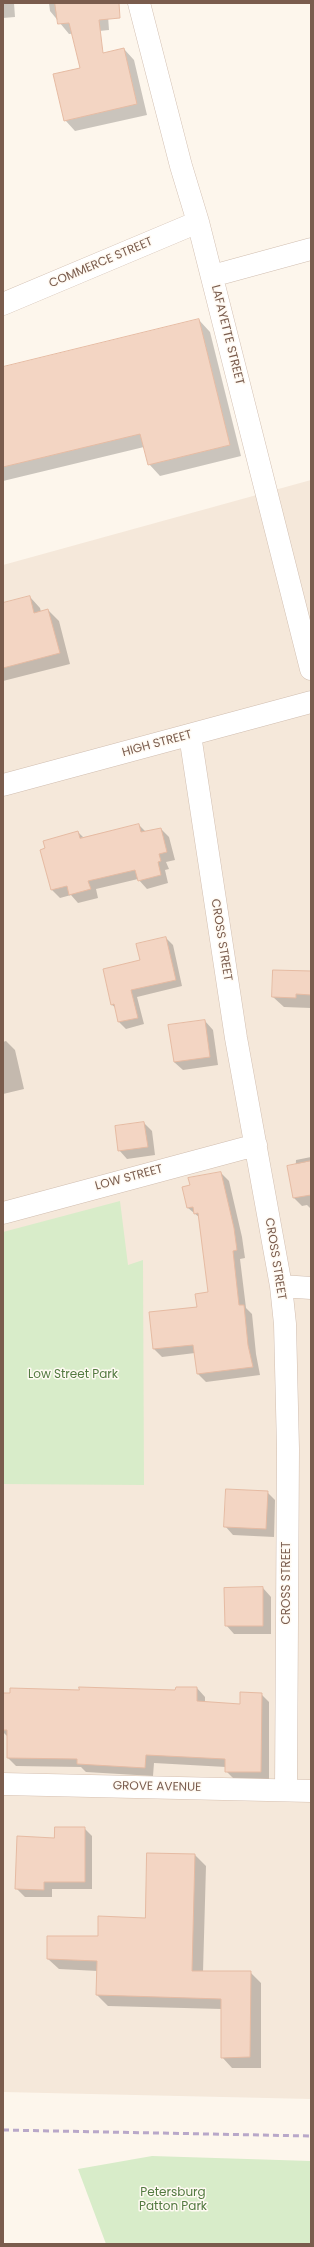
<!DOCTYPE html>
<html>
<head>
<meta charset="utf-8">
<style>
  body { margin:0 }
  #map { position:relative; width:314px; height:2247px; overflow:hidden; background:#fdf6ec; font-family:Poppins,sans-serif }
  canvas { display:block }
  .frame { position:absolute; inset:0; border:4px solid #7a5c4d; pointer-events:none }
</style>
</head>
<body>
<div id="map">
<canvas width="314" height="2247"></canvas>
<div class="frame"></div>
</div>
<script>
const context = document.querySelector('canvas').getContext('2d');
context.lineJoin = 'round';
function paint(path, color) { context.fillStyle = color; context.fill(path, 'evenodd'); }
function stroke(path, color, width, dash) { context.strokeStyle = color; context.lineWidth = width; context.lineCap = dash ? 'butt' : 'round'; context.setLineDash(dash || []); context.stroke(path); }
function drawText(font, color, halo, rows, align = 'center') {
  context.font = font + ' Poppins,sans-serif'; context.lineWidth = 3; context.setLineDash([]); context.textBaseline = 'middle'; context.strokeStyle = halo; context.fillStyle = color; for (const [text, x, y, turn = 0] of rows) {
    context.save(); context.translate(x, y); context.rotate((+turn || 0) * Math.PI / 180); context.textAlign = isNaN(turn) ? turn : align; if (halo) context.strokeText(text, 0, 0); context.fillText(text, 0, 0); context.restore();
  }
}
paint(new Path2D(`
  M 311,480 L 311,2099 L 3,2092 L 3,565 Z`), '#f5e8da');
paint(new Path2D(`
  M 120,1201 L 128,1265 L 143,1260 L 144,1485 L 3,1484 L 3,1232 Z
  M 152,2156 L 311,2161 L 311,2244 L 106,2244 L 78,2169 Z`), '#d8ecc9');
paint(new Path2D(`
  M 3,3 L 14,3 L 15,17 L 3,18 Z
  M 49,3 L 114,3 L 108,16 L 109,30 L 69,34 L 50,11 Z
  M 124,49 L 134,60 L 147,115 L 75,131 L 65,120 Z
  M 199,320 L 210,332 L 241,456 L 160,476 L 149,464 L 144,447 L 3,481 L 3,368 Z
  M 30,597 L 40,608 L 41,612 L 48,610 L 59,621 L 70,664 L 3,681 L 3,604 Z
  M 139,825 L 146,832 L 161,829 L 169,837 L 175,860 L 166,862 L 169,869 L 165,870 L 168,883 L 147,889 L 138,879 L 96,889 L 98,898 L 78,903 L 71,895 L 60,898 L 52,890 L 41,851 L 78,832 L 84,838 Z
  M 166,938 L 173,945 L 182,986 L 137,997 L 144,1024 L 126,1029 L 119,1022 L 116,1008 L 112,1005 L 141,960 Z
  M 311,973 L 311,1008 L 284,1007 L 273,997 Z
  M 205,1021 L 213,1030 L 218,1065 L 183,1070 L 174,1062 Z
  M 6,1041 L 15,1050 L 24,1089 L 3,1094 L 3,1042 Z
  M 144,1123 L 152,1131 L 155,1155 L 127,1159 L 119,1150 Z
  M 311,1157 L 311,1209 L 307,1205 L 302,1206 L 294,1198 L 296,1160 Z
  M 221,1173 L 229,1181 L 242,1237 L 245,1258 L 240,1259 L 246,1308 L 252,1314 L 256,1354 L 260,1375 L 206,1382 L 198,1374 L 195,1353 L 162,1357 L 154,1349 L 150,1313 L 198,1307 L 209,1293 L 199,1217 L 188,1208 L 191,1186 Z
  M 267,1492 L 275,1500 L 274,1537 L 233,1535 L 225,1526 Z
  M 263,1588 L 271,1597 L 271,1634 L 234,1634 L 226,1625 Z
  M 3,1608 L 4,1610 L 4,1631 L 3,1631 Z
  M 197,1688 L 205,1697 L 205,1702 L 241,1705 L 261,1694 L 269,1702 L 269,1780 L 234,1779 L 226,1771 L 226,1767 L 154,1763 L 153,1776 L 86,1772 L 81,1767 L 16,1766 L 8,1758 L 8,1737 L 3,1732 L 3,1694 L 176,1691 Z
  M 84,1828 L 92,1836 L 92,1889 L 52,1889 L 52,1897 L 25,1897 L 16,1888 L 56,1839 Z
  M 311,1835 L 311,1896 L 310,1895 Z
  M 195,1855 L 206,1866 L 203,1972 L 250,1972 L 261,1983 L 261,2068 L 232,2068 L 222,2057 L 222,2009 L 108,2006 L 97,1995 L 98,1971 L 59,1969 L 48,1959 L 146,1919 Z`), '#0003');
const building = new Path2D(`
  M 55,3 L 119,3 L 120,18 L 99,20 L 103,53 L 124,48 L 137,104 L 64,121 L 53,74 L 80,68 L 69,23 L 58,24 Z
  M 199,319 L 230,445 L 148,465 L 140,434 L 3,467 L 3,367 Z
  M 30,596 L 34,613 L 48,609 L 60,653 L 3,668 L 3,603 Z
  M 139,824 L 141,832 L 161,828 L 167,852 L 159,854 L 161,861 L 158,862 L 161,875 L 138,881 L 135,870 L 88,881 L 91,889 L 69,895 L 67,886 L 51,890 L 40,850 L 45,848 L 43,841 L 78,831 L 80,838 Z
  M 166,937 L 176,980 L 131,990 L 138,1018 L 118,1022 L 114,1004 L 111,1005 L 103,969 L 140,960 L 136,944 Z
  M 273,970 L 311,971 L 311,995 L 296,994 L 296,998 L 272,997 Z
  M 205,1020 L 210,1057 L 174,1062 L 168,1025 Z
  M 144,1122 L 148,1147 L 118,1151 L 115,1126 Z
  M 311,1161 L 311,1195 L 293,1198 L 287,1166 Z
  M 221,1172 L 234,1228 L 237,1250 L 233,1251 L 239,1305 L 244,1305 L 248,1345 L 253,1367 L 197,1374 L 193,1345 L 153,1349 L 149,1312 L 197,1307 L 195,1294 L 208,1292 L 198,1213 L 194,1214 L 193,1207 L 187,1208 L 182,1187 L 190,1185 L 188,1178 Z
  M 226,1489 L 268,1491 L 266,1529 L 224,1527 Z
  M 263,1587 L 263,1626 L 225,1626 L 224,1588 Z
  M 79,1687 L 175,1690 L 176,1687 L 197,1687 L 197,1701 L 240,1704 L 240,1692 L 262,1693 L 261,1772 L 225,1772 L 225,1759 L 146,1755 L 145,1768 L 77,1764 L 77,1759 L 7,1758 L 7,1730 L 3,1730 L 3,1693 L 10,1693 L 10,1688 L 79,1690 Z
  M 55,1827 L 85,1827 L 85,1882 L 44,1882 L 44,1890 L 15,1889 L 17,1836 L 54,1838 Z
  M 147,1853 L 195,1854 L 192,1971 L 251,1971 L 250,2057 L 221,2058 L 221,1999 L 96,1995 L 97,1961 L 47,1959 L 47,1936 L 98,1936 L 98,1916 L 145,1918 Z`);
paint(building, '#f3d5c3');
stroke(building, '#e6bba3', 1);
const minor = new Path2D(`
  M 139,3 L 181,166 L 198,222 L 311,669
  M 212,276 L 311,249
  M 3,304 L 198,222
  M 190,735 L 236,1038 L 281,1286 L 285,1324 L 288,1449 L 286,1790
  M 3,785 L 311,702
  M 3,1213 L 256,1145
  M 281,1286 L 311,1288`);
const secondary = new Path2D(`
  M 3,1784 L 311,1791`);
stroke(minor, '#d1beb0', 23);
stroke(secondary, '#d6c0b0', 23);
stroke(minor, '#fff', 22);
stroke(secondary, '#fff', 22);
stroke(new Path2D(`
  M 3,2130 L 311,2136`), '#b9a8c9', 3, [6, 4]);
drawText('12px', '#7a5c4d', '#fffaf3', [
  ["COMMERCE STREET",101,263,-23],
  ["LAFAYETTE STREET",227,335,76],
  ["HIGH STREET",157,744,-15],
  ["CROSS STREET",221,940,81],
  ["LOW STREET",129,1178,-15],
  ["CROSS STREET",275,1259,81],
  ["CROSS STREET",287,1583,-90],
  ["GROVE AVENUE",157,1787,1]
]);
drawText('12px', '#537a41', '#fffaf3', [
  ["Low Street Park",73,1375],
  ["Petersburg",173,2193],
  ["Patton Park",173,2207]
]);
</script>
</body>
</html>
